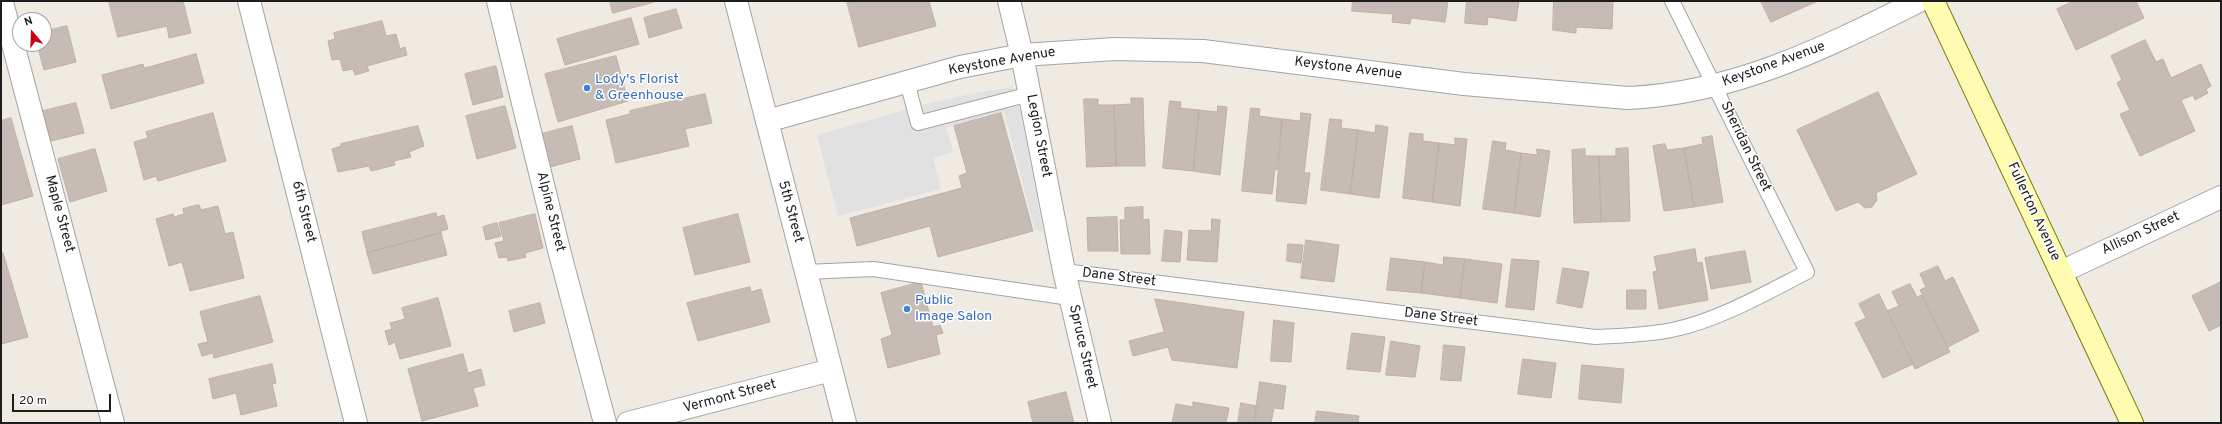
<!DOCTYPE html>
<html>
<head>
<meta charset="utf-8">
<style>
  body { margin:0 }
  #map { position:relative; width:2222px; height:424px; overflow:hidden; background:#efeae2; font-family:Overpass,sans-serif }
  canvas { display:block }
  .frame { position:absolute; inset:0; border:2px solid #1d1d1d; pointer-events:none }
  .north { position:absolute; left:12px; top:12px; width:40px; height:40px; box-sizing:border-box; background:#fff; border:1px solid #a5a5a5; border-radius:50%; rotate:341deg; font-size:11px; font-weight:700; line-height:16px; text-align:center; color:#1d1d1d }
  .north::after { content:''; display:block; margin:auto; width:14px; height:18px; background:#ca0010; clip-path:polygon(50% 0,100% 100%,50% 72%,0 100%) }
  .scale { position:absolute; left:12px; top:394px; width:99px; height:18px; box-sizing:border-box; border:2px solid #1d1d1d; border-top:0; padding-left:5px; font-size:12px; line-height:14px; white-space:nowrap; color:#1d1d1d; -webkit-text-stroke:3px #fff; paint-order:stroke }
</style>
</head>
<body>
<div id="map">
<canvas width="2222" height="424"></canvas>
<div class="frame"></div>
<div class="north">N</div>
<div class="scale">20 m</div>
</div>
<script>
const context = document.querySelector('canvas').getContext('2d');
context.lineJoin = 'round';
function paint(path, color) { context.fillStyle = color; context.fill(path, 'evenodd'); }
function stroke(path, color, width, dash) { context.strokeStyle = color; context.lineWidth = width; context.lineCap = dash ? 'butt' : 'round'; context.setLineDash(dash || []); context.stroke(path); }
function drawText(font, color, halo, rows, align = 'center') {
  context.font = font + ' Overpass,sans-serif'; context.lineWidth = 3; context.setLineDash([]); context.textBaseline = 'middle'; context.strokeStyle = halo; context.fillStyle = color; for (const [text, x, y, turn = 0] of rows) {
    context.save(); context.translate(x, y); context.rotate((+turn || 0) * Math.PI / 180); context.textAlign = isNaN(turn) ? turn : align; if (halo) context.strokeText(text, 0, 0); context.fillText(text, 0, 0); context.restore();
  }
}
paint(new Path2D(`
  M 1012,87 L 1019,105 L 1043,231 L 1035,230 L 1004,111 L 946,127 L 953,152 L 933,158 L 941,189 L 838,216 L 817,135 L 926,104 L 971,94 Z`), '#e1e1e1');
const building = new Path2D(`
  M 109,1 L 183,1 L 191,33 L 169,38 L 167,26 L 118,37 Z
  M 610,1 L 658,1 L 613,13 Z
  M 847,1 L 929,1 L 936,26 L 859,47 Z
  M 1353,1 L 1448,1 L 1445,22 L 1411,18 L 1410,24 L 1392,22 L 1393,14 L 1352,11 Z
  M 1467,1 L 1519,1 L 1516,21 L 1488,17 L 1487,25 L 1465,23 Z
  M 1554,1 L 1613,1 L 1612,29 L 1576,27 L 1576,33 L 1553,30 Z
  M 1761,1 L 1818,1 L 1771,22 Z
  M 2074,1 L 2136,1 L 2144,18 L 2076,50 L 2057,9 Z
  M 676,9 L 682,28 L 649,38 L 644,18 Z
  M 631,18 L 639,44 L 565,65 L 557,39 Z
  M 382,21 L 386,36 L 396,34 L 400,49 L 405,47 L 407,55 L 367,66 L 369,71 L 355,75 L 353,69 L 343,71 L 340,59 L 332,60 L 328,41 L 335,39 L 334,33 Z
  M 67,26 L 76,62 L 44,70 L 37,44 L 44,44 L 44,32 Z
  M 2145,40 L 2156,62 L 2163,59 L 2171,78 L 2201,64 L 2211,86 L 2206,89 L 2208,93 L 2195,100 L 2193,95 L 2181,100 L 2195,131 L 2140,156 L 2120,114 L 2130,110 L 2117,83 L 2122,80 L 2111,56 Z
  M 196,54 L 204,83 L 111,109 L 102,75 L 143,64 L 144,68 Z
  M 616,56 L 628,101 L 558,122 L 545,74 Z
  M 496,66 L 503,97 L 473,105 L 465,74 Z
  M 1878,92 L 1917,174 L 1876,193 L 1877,200 L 1872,207 L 1865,208 L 1858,202 L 1836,211 L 1797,130 Z
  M 705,94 L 712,123 L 685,129 L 689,146 L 616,163 L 606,120 L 630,114 L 630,111 Z
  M 1131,98 L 1143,98 L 1145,166 L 1116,166 L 1114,105 L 1131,104 Z
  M 1084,99 L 1098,99 L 1098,105 L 1114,105 L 1116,166 L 1087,167 Z
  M 1170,101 L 1181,102 L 1180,108 L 1199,110 L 1193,171 L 1163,168 Z
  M 76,103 L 84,133 L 51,141 L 43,111 Z
  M 505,106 L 516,148 L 477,159 L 466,116 Z
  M 1218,106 L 1227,107 L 1220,175 L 1193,171 L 1199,110 L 1217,112 Z
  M 1251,108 L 1260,109 L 1259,116 L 1282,119 L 1277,170 L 1275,169 L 1272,194 L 1242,191 Z
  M 213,113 L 226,161 L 158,181 L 156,176 L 144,180 L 134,142 L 148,138 L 146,132 Z
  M 1001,113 L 1033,231 L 938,257 L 930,226 L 857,246 L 850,218 L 962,188 L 959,176 L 967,173 L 954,126 Z
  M 1301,113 L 1311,114 L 1304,173 L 1310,173 L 1306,204 L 1276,201 L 1282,119 L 1300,121 Z
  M 11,118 L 33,196 L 1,205 L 1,121 Z
  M 1330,119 L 1342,120 L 1341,128 L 1358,130 L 1350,194 L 1321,190 Z
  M 1376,125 L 1388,127 L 1379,198 L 1350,194 L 1358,130 L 1375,133 Z
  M 418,126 L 424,146 L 409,152 L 411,157 L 394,161 L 395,165 L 371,171 L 369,166 L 338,172 L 332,149 L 341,146 L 341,144 Z
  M 572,126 L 580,159 L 550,167 L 541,134 Z
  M 1410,133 L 1423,134 L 1423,141 L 1439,143 L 1432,202 L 1403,198 Z
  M 1712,136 L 1723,202 L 1694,207 L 1684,148 L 1703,144 L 1702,138 Z
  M 1455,138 L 1467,139 L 1460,206 L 1432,202 L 1439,143 L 1455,145 Z
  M 1493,141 L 1506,143 L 1505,150 L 1521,153 L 1514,213 L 1483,209 Z
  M 1665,144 L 1667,150 L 1684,148 L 1694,207 L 1664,211 L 1653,146 Z
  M 1628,148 L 1630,221 L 1601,222 L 1599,156 L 1616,156 L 1616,149 Z
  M 95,149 L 107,191 L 70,202 L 58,159 Z
  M 1537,149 L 1550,151 L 1540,217 L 1514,213 L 1521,153 L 1537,155 Z
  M 1585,149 L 1585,156 L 1599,156 L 1601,222 L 1574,223 L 1572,150 Z
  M 199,205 L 201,210 L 218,206 L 225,234 L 233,232 L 244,278 L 190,291 L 182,262 L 169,266 L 156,219 L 173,214 L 174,217 L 184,214 L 183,209 Z
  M 1143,207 L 1143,220 L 1149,219 L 1150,254 L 1121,254 L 1120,220 L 1125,220 L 1125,208 Z
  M 436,213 L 437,217 L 444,215 L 448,229 L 441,231 L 441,233 L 367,253 L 362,232 Z
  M 535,214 L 543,248 L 525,253 L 526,257 L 508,261 L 507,257 L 499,258 L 495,243 L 504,241 L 499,223 Z
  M 738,214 L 750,262 L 695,275 L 683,228 Z
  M 1117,217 L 1118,251 L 1088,251 L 1087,218 Z
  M 1212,219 L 1220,220 L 1217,262 L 1187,260 L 1189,230 L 1211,231 Z
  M 497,223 L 501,236 L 486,240 L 483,227 Z
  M 1165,230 L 1182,232 L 1180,262 L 1162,261 Z
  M 441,233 L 447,255 L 373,274 L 367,253 Z
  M 1306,240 L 1339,245 L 1334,282 L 1301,278 Z
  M 1288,244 L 1303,245 L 1301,263 L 1287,261 Z
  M 1695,249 L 1697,263 L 1702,262 L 1708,300 L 1659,309 L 1653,272 L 1657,271 L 1654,257 Z
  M 1745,251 L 1751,282 L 1711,289 L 1705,258 Z
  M 3,253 L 28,337 L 1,344 L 1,254 Z
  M 1444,257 L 1465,259 L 1460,298 L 1421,293 L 1425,262 L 1443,265 Z
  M 1391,258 L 1425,262 L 1421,293 L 1387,290 Z
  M 1465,259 L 1502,264 L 1497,303 L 1460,298 Z
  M 1512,259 L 1539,261 L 1534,310 L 1506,307 Z
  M 1938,266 L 1945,281 L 1953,277 L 1979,331 L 1948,347 L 1920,290 L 1926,287 L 1920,274 Z
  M 1563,268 L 1589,272 L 1582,308 L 1557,303 Z
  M 921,282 L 933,327 L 940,325 L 943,333 L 936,335 L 940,354 L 888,368 L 881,339 L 892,335 L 881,293 Z
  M 2221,282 L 2221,325 L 2209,331 L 2192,296 Z
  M 1910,284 L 1917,297 L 1922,295 L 1950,352 L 1915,369 L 1887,311 L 1899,306 L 1892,292 Z
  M 750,287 L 751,292 L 761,289 L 770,322 L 698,341 L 687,303 Z
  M 1627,290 L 1646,290 L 1646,309 L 1627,309 Z
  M 1879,294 L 1913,364 L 1883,378 L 1855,323 L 1866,318 L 1859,304 Z
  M 260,296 L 273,342 L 214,358 L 213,353 L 202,356 L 198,344 L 208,342 L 200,312 Z
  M 438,298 L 451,346 L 400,359 L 395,342 L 389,345 L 385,331 L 392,329 L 390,323 L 405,319 L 402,308 Z
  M 1155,299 L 1244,312 L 1237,368 L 1172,360 L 1168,347 L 1133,356 L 1129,341 L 1164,332 Z
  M 540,303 L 545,323 L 514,332 L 509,311 Z
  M 1274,320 L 1294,323 L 1291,362 L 1271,361 Z
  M 1352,333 L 1385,337 L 1380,372 L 1347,369 Z
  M 1391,341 L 1420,346 L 1415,377 L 1386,375 Z
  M 1444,345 L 1465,347 L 1461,381 L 1441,380 Z
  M 463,354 L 468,373 L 481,369 L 485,385 L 473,388 L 478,406 L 422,421 L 408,369 Z
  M 1523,359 L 1556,363 L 1551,398 L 1518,394 Z
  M 272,364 L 276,383 L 272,384 L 277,406 L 241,415 L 236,393 L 213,399 L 209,379 Z
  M 1582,365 L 1624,369 L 1621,403 L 1579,399 Z
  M 1260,382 L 1286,386 L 1283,409 L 1274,408 L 1271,423 L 1254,423 Z
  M 1066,392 L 1074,423 L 1033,423 L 1028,402 Z
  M 1193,402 L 1229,408 L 1226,423 L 1172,423 L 1176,404 L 1193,407 Z
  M 1241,403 L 1257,406 L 1254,423 L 1238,423 Z
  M 1317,411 L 1359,416 L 1358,423 L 1315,423 Z`);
paint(building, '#c7bbb5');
stroke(building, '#c2aea3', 1);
const service = new Path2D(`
  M 907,82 L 918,123 L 1030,94
  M 1064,271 L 1595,337 C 1621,336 1646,335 1672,330 C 1719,320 1764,294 1807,272 L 1672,1
  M 806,272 L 873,269 L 1070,298`);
const minor = new Path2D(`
  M 249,1 L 356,423
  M 498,1 L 560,254 L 605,423
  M 1009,1 L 1022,55 L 1064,271 L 1100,423
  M 3,6 L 113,423
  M 767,121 L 960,67 L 1022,55 L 1115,49 L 1203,51 L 1464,84 L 1628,98 C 1736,93 1824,48 1919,1
  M 2061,272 L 2221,197
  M 628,423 L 831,370`);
const tertiary = new Path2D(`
  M 736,1 L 845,423`);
const secondary = new Path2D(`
  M 1933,1 L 2132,423`);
stroke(service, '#a4a4a4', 16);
stroke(minor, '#a4a4a4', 24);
stroke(tertiary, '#a4a4a4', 24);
stroke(secondary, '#757800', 24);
stroke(service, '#fff', 14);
stroke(minor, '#fff', 22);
stroke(tertiary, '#fff', 22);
stroke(secondary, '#fffcb1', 22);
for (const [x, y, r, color] of [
  [587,88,4,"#3f7fe0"],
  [907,309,4,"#3f7fe0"]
]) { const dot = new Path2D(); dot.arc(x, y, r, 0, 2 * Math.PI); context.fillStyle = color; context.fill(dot); stroke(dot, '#fff', 1.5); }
drawText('14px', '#1d1d1d', '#fff', [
  ["Keystone Avenue",1002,62,-10],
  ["Keystone Avenue",1774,65,-20],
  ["Keystone Avenue",1348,69,7],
  ["Legion Street",1038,136,79],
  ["Sheridan Street",1745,147,64],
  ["6th Street",303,212,76],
  ["Alpine Street",550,212,76],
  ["5th Street",790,212,75],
  ["Fullerton Avenue",2033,212,65],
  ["Maple Street",59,214,75],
  ["Allison Street",2141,234,-25],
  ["Dane Street",1119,278,7],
  ["Dane Street",1441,318,7],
  ["Spruce Street",1082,347,77],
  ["Vermont Street",730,397,-15]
]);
drawText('14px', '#366cbe', '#fff', [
  ["Lody's Florist",595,80],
  ["& Greenhouse",595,96],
  ["Public",915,301],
  ["Image Salon",915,317]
], 'left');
</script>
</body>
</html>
